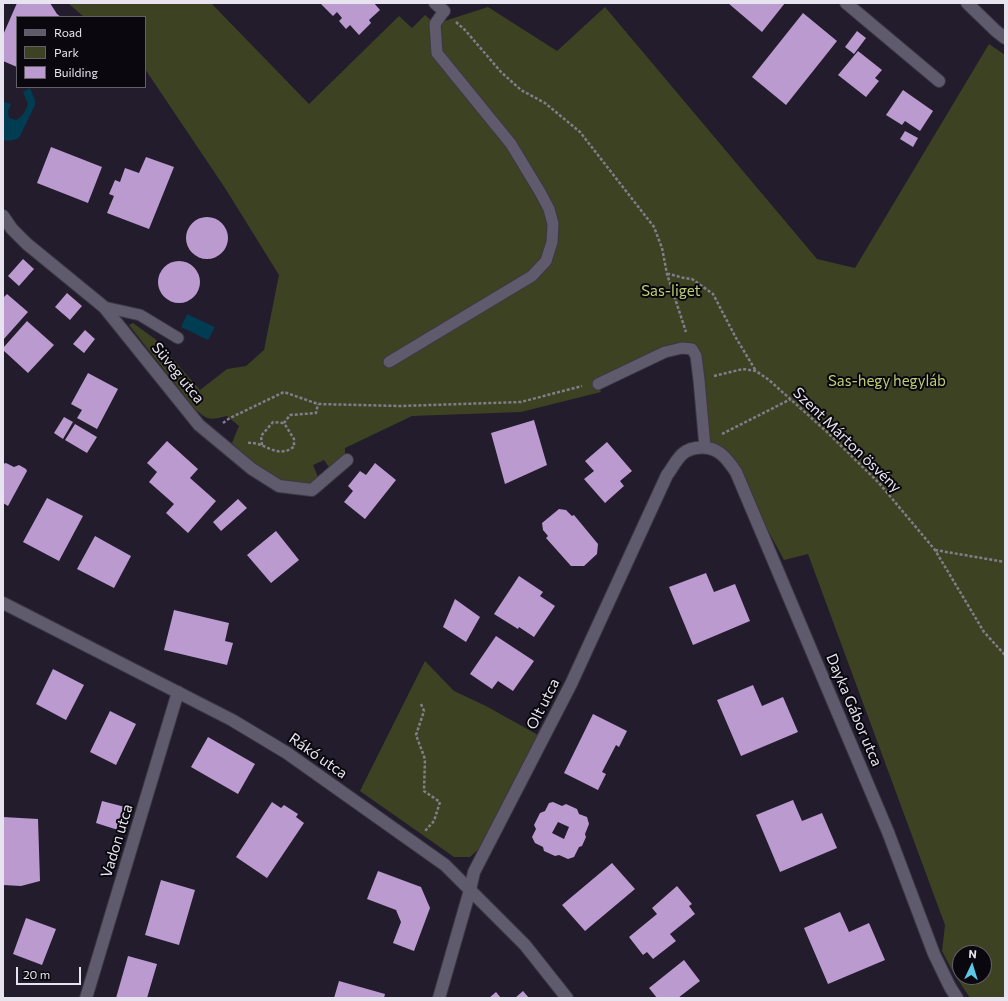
<!DOCTYPE html>
<html>
<head>
<meta charset="utf-8">
<style>
  body { margin:0 }
  #map { position:relative; width:1008px; height:1001px; overflow:hidden; background:#221c2c; font-family:Commissioner,sans-serif }
  canvas { display:block }
  .frame { position:absolute; inset:0; border:4px solid #e8e4ef; pointer-events:none }
  .legend { position:absolute; left:16px; top:16px; width:130px; height:72px; box-sizing:border-box; background:#0a080e; border:1px solid #636068; margin:0; padding:5px 7px; list-style:none; font-size:12px; color:#e8e4ef }
  .legend li { display:flex; align-items:center; gap:8px; height:20px }
  .legend b { width:20px; border:1px solid #636068 }
  .north { position:absolute; left:952px; top:945px; width:40px; height:40px; box-sizing:border-box; background:#0a080e; border:1px solid #636068; border-radius:50%; rotate:4deg; font-size:11px; font-weight:700; line-height:16px; text-align:center; color:#e8e4ef }
  .north::after { content:''; display:block; margin:auto; width:14px; height:18px; background:#5ac8e6; clip-path:polygon(50% 0,100% 100%,50% 72%,0 100%) }
  .scale { position:absolute; left:16px; top:967px; width:65px; height:18px; box-sizing:border-box; border:2px solid #e8e4ef; border-top:0; padding-left:5px; font-size:12px; line-height:14px; white-space:nowrap; color:#e8e4ef; -webkit-text-stroke:3px #0a080e; paint-order:stroke }
</style>
</head>
<body>
<div id="map">
<canvas width="1008" height="1001"></canvas>
<div class="frame"></div>
<ul class="legend">
<li><b style="height:5px;background:#605a6d"></b>Road</li>
<li><b style="height:11px;background:#3d4322"></b>Park</li>
<li><b style="height:11px;background:#bb9ad0"></b>Building</li>
</ul>
<div class="north">N</div>
<div class="scale">20 m</div>
</div>
<script>
const context = document.querySelector('canvas').getContext('2d');
context.lineJoin = 'round';
function paint(path, color) { context.fillStyle = color; context.fill(path, 'evenodd'); }
function stroke(path, color, width, dash) { context.strokeStyle = color; context.lineWidth = width; context.lineCap = dash ? 'butt' : 'round'; context.setLineDash(dash || []); context.stroke(path); }
function drawText(font, color, halo, rows, align = 'center') {
  context.font = font + ' Commissioner,sans-serif'; context.lineWidth = 4; context.setLineDash([]); context.textBaseline = 'middle'; context.strokeStyle = halo; context.fillStyle = color; for (const [text, x, y, turn = 0] of rows) {
    context.save(); context.translate(x, y); context.rotate((+turn || 0) * Math.PI / 180); context.textAlign = isNaN(turn) ? turn : align; if (halo) context.strokeText(text, 0, 0); context.fillText(text, 0, 0); context.restore();
  }
}
paint(new Path2D(`
  M 68,3 L 211,3 L 309,104 L 399,16 L 412,28 L 425,15 L 435,24 L 488,7 L 557,51 L 605,7 L 817,259 L 855,268 L 989,44 L 1005,55 L 1005,998 L 970,998 L 953,972 L 942,951 L 945,925 L 808,554 L 784,560 L 736,472 L 705,447 L 696,356 L 682,348 L 598,385 L 601,392 L 521,412 L 412,416 L 345,448 L 345,454 L 331,470 L 324,460 L 313,465 L 318,477 L 312,484 L 283,482 L 254,466 L 232,443 L 239,426 L 227,416 C 210,420 208,421 195,409 L 129,325 L 133,323 L 155,339 L 200,390 L 227,369 L 246,366 L 264,350 L 279,275 L 225,188 L 145,69 L 145,17 L 84,17 ZM 960,953 L 984,953 L 984,977 L 960,977 Z
  M 425,661 L 454,691 L 486,706 L 538,735 L 480,848 L 470,857 L 454,857 L 360,791 Z`), '#3d4322');
paint(new Path2D(`
  M 30,88 L 35,100 L 35,105 L 20,136 C 16,141 9,141 3,140 L 3,105 L 4,102 L 11,104 L 8,111 L 9,118 L 16,120 C 22,117 26,111 28,104 L 23,92 Z
  M 187,314 L 215,327 L 208,340 L 181,327 Z`), '#003d53');
paint(new Path2D(`
  M 17,3 L 50,3 L 57,14 L 61,17 L 17,17 L 17,67 L 3,61 L 3,35 Z
  M 320,3 L 374,3 L 380,10 L 369,20 L 371,23 L 359,35 L 350,25 L 346,29 L 339,21 L 342,18 L 337,12 L 333,16 Z
  M 728,3 L 785,3 L 762,32 Z
  M 803,13 L 837,41 L 786,105 L 752,77 Z
  M 857,31 L 866,38 L 854,54 L 845,47 Z
  M 858,51 L 882,70 L 875,78 L 879,81 L 866,97 L 838,75 Z
  M 903,90 L 933,111 L 920,131 L 905,121 L 902,125 L 886,115 Z
  M 905,131 L 918,138 L 913,147 L 900,139 Z
  M 51,147 L 102,167 L 88,203 L 37,183 Z
  M 146,157 L 174,167 L 149,229 L 107,213 L 114,196 L 109,194 L 115,180 L 120,182 L 125,168 L 139,173 Z
  M186 238a21 21 0 1 1 42 0a21 21 0 1 1-42 0Z
  M 23,259 L 34,269 L 19,286 L 8,276 Z
  M158 282a21 21 0 1 1 42 0a21 21 0 1 1-42 0Z
  M 67,293 L 82,306 L 70,320 L 55,307 Z
  M 7,294 L 28,312 L 3,340 L 3,298 Z
  M 27,321 L 54,345 L 28,373 L 3,350 L 3,348 Z
  M 85,330 L 95,339 L 84,353 L 73,344 Z
  M 88,373 L 118,389 L 97,429 L 77,418 L 82,410 L 71,404 Z
  M 64,417 L 73,422 L 63,439 L 54,433 Z
  M 534,420 L 547,465 L 505,484 L 491,433 Z
  M 75,424 L 97,437 L 87,453 L 65,440 Z
  M 167,441 L 198,469 L 190,478 L 216,501 L 188,533 L 166,513 L 174,504 L 149,482 L 157,472 L 147,463 Z
  M 607,442 L 632,471 L 620,481 L 624,486 L 605,503 L 584,479 L 594,471 L 585,461 Z
  M 6,463 L 14,467 L 19,465 L 26,469 L 27,471 L 8,506 L 3,503 L 3,464 Z
  M 375,463 L 396,480 L 365,519 L 344,502 L 353,491 L 348,486 L 360,471 L 366,475 Z
  M 47,498 L 83,516 L 59,561 L 23,542 Z
  M 238,499 L 247,508 L 221,531 L 213,522 Z
  M 559,509 L 566,510 L 572,516 L 574,515 L 598,544 L 597,554 L 584,566 L 571,566 L 546,538 L 548,536 L 543,530 L 542,523 Z
  M 276,531 L 299,560 L 271,583 L 247,555 Z
  M 95,536 L 131,556 L 114,588 L 77,569 Z
  M 706,573 L 714,592 L 735,584 L 750,621 L 693,645 L 669,587 Z
  M 519,576 L 543,592 L 540,596 L 555,606 L 534,637 L 519,627 L 518,629 L 494,614 Z
  M 455,599 L 480,617 L 466,642 L 443,627 Z
  M 174,610 L 229,623 L 225,641 L 233,643 L 227,665 L 164,650 Z
  M 496,636 L 534,661 L 513,691 L 498,681 L 492,689 L 470,674 Z
  M 53,669 L 84,685 L 66,720 L 36,704 Z
  M 753,685 L 762,706 L 783,697 L 798,732 L 741,756 L 717,700 Z
  M 110,711 L 136,724 L 116,765 L 90,752 Z
  M 593,714 L 627,731 L 619,747 L 616,745 L 602,772 L 606,774 L 598,790 L 564,773 Z
  M 208,737 L 255,764 L 238,794 L 191,767 Z
  M 793,800 L 802,821 L 822,813 L 837,848 L 780,872 L 756,815 Z
  M 102,801 L 125,807 L 118,830 L 96,823 Z
  M 272,802 L 281,808 L 284,805 L 298,814 L 296,817 L 304,823 L 267,878 L 236,857 Z
  M 553,802 L 562,806 L 566,804 L 577,809 L 579,814 L 587,817 L 589,824 L 585,834 L 586,837 L 582,846 L 579,847 L 574,857 L 568,859 L 559,855 L 555,856 L 544,851 L 543,847 L 535,843 L 532,837 L 536,829 L 534,825 L 540,813 L 545,811 L 549,803 ZM 558,822 L 569,827 L 564,839 L 552,833 Z
  M 3,817 L 38,819 L 40,881 L 21,886 L 3,885 Z
  M 612,863 L 635,889 L 585,931 L 562,905 Z
  M 378,871 L 421,887 L 430,908 L 414,951 L 393,943 L 401,922 L 396,910 L 367,899 Z
  M 161,880 L 195,890 L 179,945 L 145,935 Z
  M 677,886 L 692,904 L 689,906 L 695,914 L 670,934 L 676,941 L 653,959 L 647,952 L 643,955 L 629,937 L 657,914 L 652,908 Z
  M 840,912 L 849,932 L 869,923 L 885,960 L 828,984 L 804,928 Z
  M 26,918 L 56,929 L 42,965 L 13,954 Z
  M 128,956 L 157,964 L 147,998 L 116,998 Z
  M 684,960 L 700,981 L 678,998 L 657,998 L 649,988 Z
  M 339,981 L 385,994 L 384,998 L 334,998 Z
  M 523,991 L 529,998 L 515,998 Z
  M 496,992 L 501,998 L 489,998 Z`), '#bb9ad0');
const lane = new Path2D(`
  M 104,307 L 140,315 L 178,338
  M 389,362 L 532,276 L 546,261 L 552,242 L 553,224 L 549,209 L 540,192 L 511,144 L 437,53 L 435,24 L 444,11
  M 598,384 L 665,352 L 682,348 L 692,349 L 696,356 L 699,380 L 705,447`);
const street = new Path2D(`
  M 435,3 L 444,11
  M 846,3 L 939,81
  M 967,3 L 996,31 L 1005,38
  M 3,216 L 12,229 L 27,244 L 104,307 L 199,425 L 252,469 L 279,486 L 312,490 L 347,460
  M 3,603 L 232,720 L 287,753 L 445,865 L 525,945 L 567,998
  M 86,998 L 178,692
  M 439,998 L 470,890 L 474,872 L 571,684 L 667,475 C 671,470 674,464 678,459 C 682,453 689,449 696,448 C 717,445 726,457 736,472 L 888,832 L 934,954 L 950,987 L 957,998`);
stroke(lane, '#3c3744', 13);
stroke(street, '#3c3744', 14);
stroke(new Path2D(`
  M 456,22 L 465,30 L 501,72 L 521,90 L 545,103 L 580,132 L 654,227 L 662,248 L 667,274 L 686,332
  M 667,274 L 669,274 L 684,278 L 692,279 L 713,294 L 736,338 L 756,371
  M 714,376 L 743,369 L 756,371 L 769,380 L 827,432 L 879,483 L 935,550 L 984,632 L 1005,655
  M 223,423 L 230,418 L 284,392 L 318,404 L 400,406 L 521,402 L 582,386
  M 722,434 L 791,399
  M 248,443 C 261,441 272,454 285,451 C 288,451 291,448 294,447 L 294,439 L 284,423 L 290,415 L 316,413 L 318,404
  M 262,445 L 261,436 L 273,422 L 284,423
  M 935,550 L 1005,562
  M 421,704 L 424,711 L 416,735 L 425,759 L 424,791 L 440,802 L 434,821 L 425,831`), '#827d8b', 2.5, [3, 2]);
stroke(lane, '#605a6d', 11);
stroke(street, '#605a6d', 12);
drawText('15px', '#bdce75', '#0a080e', [
  ["Sas-liget",671,291],
  ["Sas-hegy hegyláb",887,381]
]);
drawText('15px', '#e8e4ef', '#0a080e', [
  ["Süveg utca",178,373,51],
  ["Szent Márton ösvény",847,440,44],
  ["Olt utca",543,704,-63],
  ["Dayka Gábor utca",854,710,67],
  ["Rákó utca",318,756,35],
  ["Vadon utca",117,841,-73]
]);
</script>
</body>
</html>
